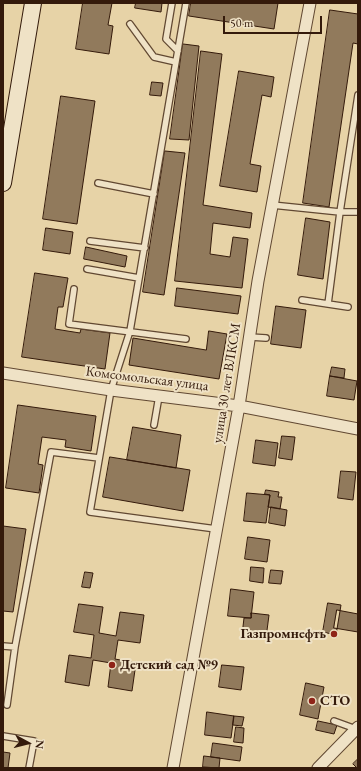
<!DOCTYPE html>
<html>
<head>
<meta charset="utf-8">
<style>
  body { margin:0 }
  #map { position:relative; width:361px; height:771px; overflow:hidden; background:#e7d3a7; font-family:"EB Garamond",serif }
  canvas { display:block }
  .frame { position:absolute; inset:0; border:4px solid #341a0b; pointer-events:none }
  .north { position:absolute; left:8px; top:723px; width:40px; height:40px; -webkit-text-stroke:3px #efe2c6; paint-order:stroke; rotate:97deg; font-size:11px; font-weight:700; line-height:16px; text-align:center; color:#341a0b }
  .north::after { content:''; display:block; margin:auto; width:14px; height:18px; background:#341a0b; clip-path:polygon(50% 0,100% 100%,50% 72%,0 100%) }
  .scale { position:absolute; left:223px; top:16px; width:99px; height:18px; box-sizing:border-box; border:2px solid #341a0b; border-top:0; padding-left:5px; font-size:12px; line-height:14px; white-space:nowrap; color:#341a0b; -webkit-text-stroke:3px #efe2c6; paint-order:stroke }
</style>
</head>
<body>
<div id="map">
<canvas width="361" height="771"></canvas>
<div class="frame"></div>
<div class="north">N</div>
<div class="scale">50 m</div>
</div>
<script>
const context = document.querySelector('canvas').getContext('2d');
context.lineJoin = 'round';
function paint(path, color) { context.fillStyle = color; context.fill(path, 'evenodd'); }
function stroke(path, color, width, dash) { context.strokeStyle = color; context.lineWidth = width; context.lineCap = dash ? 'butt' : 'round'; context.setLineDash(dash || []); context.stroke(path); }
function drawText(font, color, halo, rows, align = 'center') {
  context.font = font + ' "EB Garamond",serif'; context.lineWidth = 4; context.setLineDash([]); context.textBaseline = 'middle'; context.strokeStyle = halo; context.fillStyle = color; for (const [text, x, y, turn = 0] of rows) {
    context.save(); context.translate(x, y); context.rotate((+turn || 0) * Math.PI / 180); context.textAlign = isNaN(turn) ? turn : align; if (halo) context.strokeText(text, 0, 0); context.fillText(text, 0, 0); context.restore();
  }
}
const building = new Path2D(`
  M 83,3 L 112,3 L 108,25 L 113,26 L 109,54 L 76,49 Z
  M 136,3 L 162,3 L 161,12 L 135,8 Z
  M 191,3 L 278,3 L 274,29 L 189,16 Z
  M 330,10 L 358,14 L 358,44 L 353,43 L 329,207 L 303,203 Z
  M 183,44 L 199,46 L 189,140 L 170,139 Z
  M 201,51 L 222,54 L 203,205 L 252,213 L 250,228 L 213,223 L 210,254 L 230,257 L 233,237 L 248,239 L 242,288 L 175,281 Z
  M 239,71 L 274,77 L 271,97 L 262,95 L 250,164 L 261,166 L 257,192 L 220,186 Z
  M 152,82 L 163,83 L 161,96 L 150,95 Z
  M 61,96 L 95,101 L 77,224 L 43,219 Z
  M 165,151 L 185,153 L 164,295 L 143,292 Z
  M 306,218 L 330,222 L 323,279 L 298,275 Z
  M 46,228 L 73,232 L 70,254 L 43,250 Z
  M 86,247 L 127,256 L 125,267 L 84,259 Z
  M 35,273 L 68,278 L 63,307 L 58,307 L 55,329 L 80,333 L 81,329 L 110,333 L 105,369 L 22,357 Z
  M 177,288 L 241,296 L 238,314 L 175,306 Z
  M 276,306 L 306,310 L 301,348 L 271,344 Z
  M 209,331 L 227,334 L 219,379 L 129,365 L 133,338 L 206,350 Z
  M 332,367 L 345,369 L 344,378 L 330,376 Z
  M 330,376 L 357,381 L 354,400 L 327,396 Z
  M 18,405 L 96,416 L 91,451 L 65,447 L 66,440 L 42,437 L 38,464 L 43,465 L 39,493 L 6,488 Z
  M 133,427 L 181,435 L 176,468 L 127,460 Z
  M 282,436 L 295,437 L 292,460 L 279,458 Z
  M 256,440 L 278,443 L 275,466 L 253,463 Z
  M 110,457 L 190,470 L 183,511 L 103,497 Z
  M 341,471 L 356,472 L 353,500 L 338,498 Z
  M 266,490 L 279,492 L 278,497 L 282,497 L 280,509 L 268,507 L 270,495 L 265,494 Z
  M 247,493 L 270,495 L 266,523 L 244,521 Z
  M 271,507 L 287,510 L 285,526 L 269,523 Z
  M 3,526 L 26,529 L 13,612 L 3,611 Z
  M 248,537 L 270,540 L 267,562 L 245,559 Z
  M 251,567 L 264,568 L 263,583 L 250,581 Z
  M 271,570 L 283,571 L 281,584 L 269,583 Z
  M 85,572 L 93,573 L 90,588 L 82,587 Z
  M 231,589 L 254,592 L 251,618 L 228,616 Z
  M 328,603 L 341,605 L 336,635 L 323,632 Z
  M 79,604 L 103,607 L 99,633 L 116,636 L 120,612 L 144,615 L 140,643 L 118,640 L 115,659 L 136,663 L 132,691 L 108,687 L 111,663 L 93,660 L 89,686 L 65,682 L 69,655 L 91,658 L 94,635 L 74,632 Z
  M 337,610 L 358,614 L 358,632 L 334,628 Z
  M 251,613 L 269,615 L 266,638 L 242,635 L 244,618 L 251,618 Z
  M 222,665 L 244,667 L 241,690 L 219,687 Z
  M 306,683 L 324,687 L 318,719 L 300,715 Z
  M 207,712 L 234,716 L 231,738 L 205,735 Z
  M 234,716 L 244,717 L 242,726 L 233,725 Z
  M 318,721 L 337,725 L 334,734 L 316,730 Z
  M 236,727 L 244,728 L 243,743 L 234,742 Z
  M 213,743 L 242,747 L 240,761 L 211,757 Z
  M 3,752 L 10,753 L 8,768 L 3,768 Z
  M 204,756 L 220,758 L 219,768 L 203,767 Z
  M 358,759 L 358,768 L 357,768 L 353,764 Z`);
paint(building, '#917a5c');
stroke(building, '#341a0b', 1);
const service = new Path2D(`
  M 172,3 L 166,39 L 178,51
  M 186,3 L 130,331 L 111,390 L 90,512 L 216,529
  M 130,24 L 154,57 L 176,62
  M 98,183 L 154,194
  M 272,205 L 340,212 L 358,95
  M 90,241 L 145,248
  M 87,269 L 139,278
  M 74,289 L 69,324 L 186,339
  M 302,300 L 328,304 L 340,212 L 358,212
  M 328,304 L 348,307
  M 250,337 L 266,338
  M 154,425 L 159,396
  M 3,646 L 15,647 L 51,452 L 99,458
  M 7,705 L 15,647
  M 334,721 L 356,729
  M 3,736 L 34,741 L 29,768`);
const minor = new Path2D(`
  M 3,373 L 111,390 L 239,406 L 358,429
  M 173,768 L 239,406 L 258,281 L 310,3
  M 318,768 L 358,727`);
const secondary = new Path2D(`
  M 3,183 L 33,3`);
stroke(service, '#614832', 8);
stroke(minor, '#614832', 13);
stroke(secondary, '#341a0b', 18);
stroke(service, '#efe2c6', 5.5);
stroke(minor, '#efe2c6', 11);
stroke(secondary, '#efe2c6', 16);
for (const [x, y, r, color] of [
  [334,634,4,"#8f2418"],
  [112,665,4,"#8f2418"],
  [312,701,4,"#8f2418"]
]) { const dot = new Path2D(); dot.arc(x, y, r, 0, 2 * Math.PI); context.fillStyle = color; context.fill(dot); stroke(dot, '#efe2c6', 1.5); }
drawText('14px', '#341a0b', '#efe2c6', [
  ["Комсомольская улица",147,379,7],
  ["улица 30 лет ВЛКСМ",227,383,-81]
]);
drawText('bold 14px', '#341a0b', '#efe2c6', [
  ["Газпромнефть",326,634,"right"],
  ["Детский сад №9",120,665],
  ["СТО",320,701]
], 'left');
</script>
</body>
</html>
